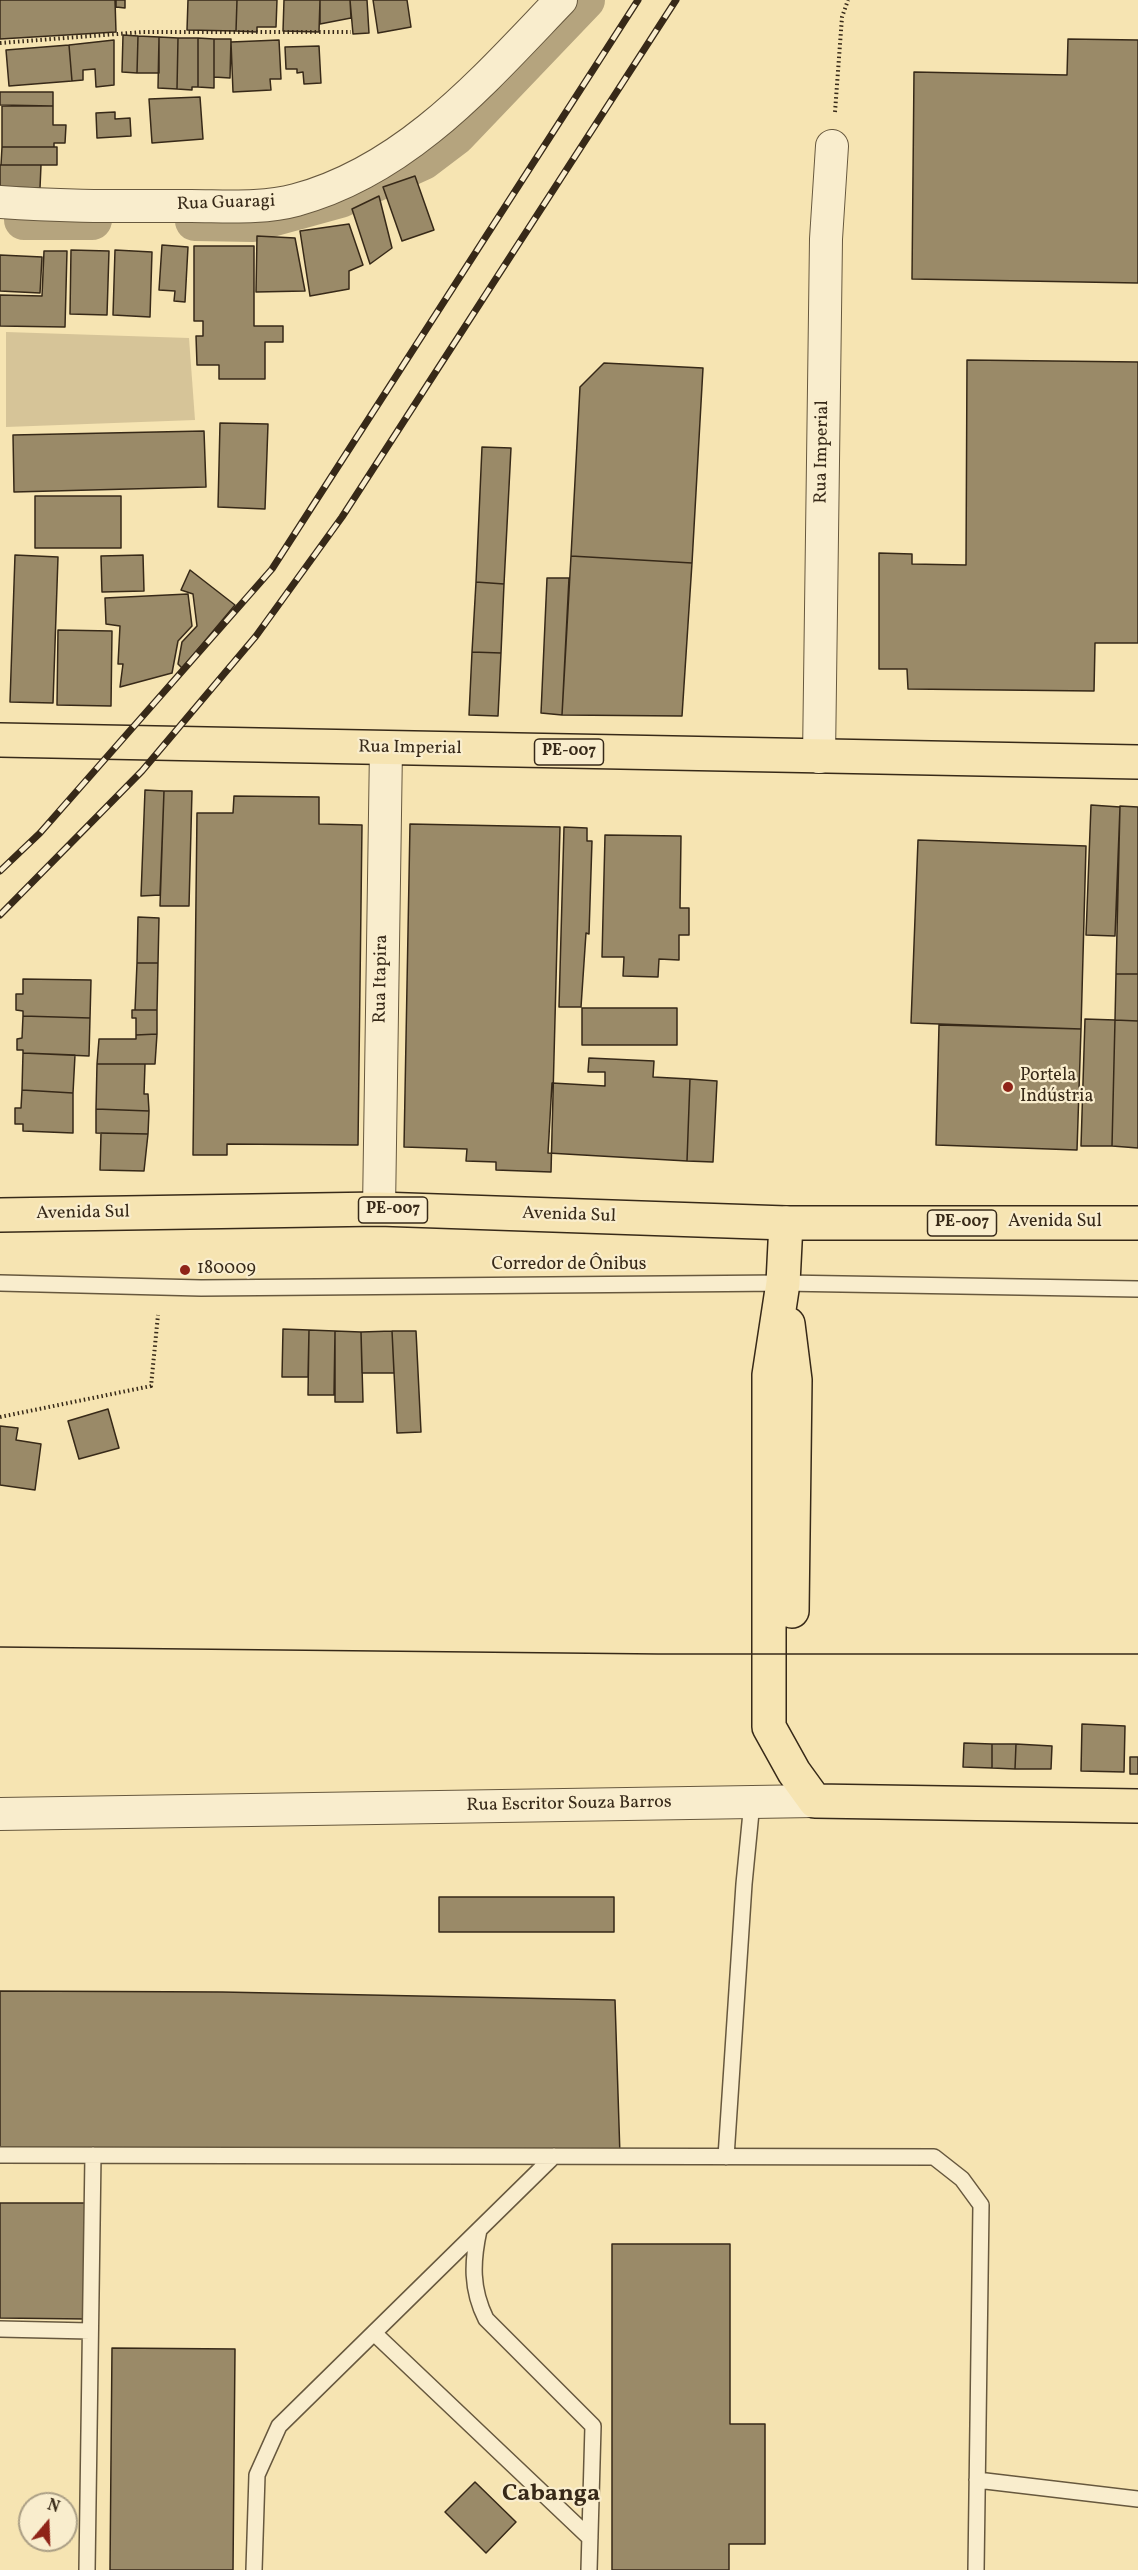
<!DOCTYPE html>
<html>
<head>
<meta charset="utf-8">
<style>
  body { margin:0 }
  #map { position:relative; width:1138px; height:2570px; overflow:hidden; background:#f6e4b2; font-family:Vollkorn,serif }
  canvas { display:block }
  .north { position:absolute; left:18px; top:2492px; width:60px; height:60px; box-sizing:border-box; background:#f9edcd; border:2px solid #ab9f85; border-radius:50%; rotate:19deg; font-size:16px; font-weight:700; line-height:24px; text-align:center; color:#372918 }
  .north::after { content:''; display:block; margin:auto; width:21px; height:27px; background:#8f2418; clip-path:polygon(50% 0,100% 100%,50% 72%,0 100%) }
</style>
</head>
<body>
<div id="map">
<canvas width="1138" height="2570"></canvas>
<div class="north">N</div>
</div>
<script>
const context = document.querySelector('canvas').getContext('2d');
context.lineJoin = 'round';
function paint(path, color) { context.fillStyle = color; context.fill(path, 'evenodd'); }
function stroke(path, color, width, dash) { context.strokeStyle = color; context.lineWidth = width; context.lineCap = dash ? 'butt' : 'round'; context.setLineDash(dash || []); context.stroke(path); }
function drawText(font, color, halo, rows, align = 'center') {
  context.font = font + ' Vollkorn,serif'; context.lineWidth = 4.5; context.setLineDash([]); context.textBaseline = 'middle'; context.strokeStyle = halo; context.fillStyle = color; for (const [text, x, y, turn = 0] of rows) {
    context.save(); context.translate(x, y); context.rotate((+turn || 0) * Math.PI / 180); context.textAlign = isNaN(turn) ? turn : align; if (halo) context.strokeText(text, 0, 0); context.fillText(text, 0, 0); context.restore();
  }
}
paint(new Path2D(`
  M 6,332 L 189,338 L 195,420 L 6,427 Z`), '#d6c498');
stroke(new Path2D(`
  M 24,220 L 92,220
  M 195,221 L 253,222 L 340,198 L 423,160 L 456,135 L 585,0`), '#b5a47e', 40);
const building = new Path2D(`
  M 0,0 L 115,0 L 116,32 L 0,39 Z
  M 116,0 L 125,0 L 125,8 L 116,7 Z
  M 188,0 L 237,0 L 236,31 L 187,30 Z
  M 237,0 L 277,0 L 276,27 L 257,27 L 257,32 L 236,31 Z
  M 284,0 L 320,0 L 319,32 L 283,31 Z
  M 320,0 L 350,0 L 351,18 L 320,24 Z
  M 350,0 L 367,0 L 369,33 L 353,34 Z
  M 373,0 L 407,0 L 411,27 L 378,33 Z
  M 123,35 L 138,36 L 137,73 L 122,72 Z
  M 138,36 L 159,37 L 159,73 L 137,73 Z
  M 159,37 L 178,38 L 177,89 L 158,88 Z
  M 178,38 L 198,38 L 198,87 L 192,87 L 192,90 L 177,89 Z
  M 198,38 L 214,39 L 214,88 L 198,87 Z
  M 214,39 L 231,39 L 230,78 L 214,77 Z
  M 1068,39 L 1138,40 L 1138,283 L 912,279 L 914,72 L 1067,75 Z
  M 114,40 L 114,85 L 96,87 L 95,69 L 83,70 L 83,80 L 72,81 L 69,45 Z
  M 279,40 L 281,79 L 270,79 L 271,90 L 233,92 L 231,42 Z
  M 69,45 L 72,81 L 9,86 L 6,50 Z
  M 319,46 L 321,83 L 304,84 L 303,72 L 297,73 L 297,69 L 286,69 L 285,47 Z
  M 0,92 L 53,92 L 53,106 L 0,105 Z
  M 200,97 L 203,139 L 152,143 L 149,99 Z
  M 2,106 L 53,106 L 53,125 L 66,125 L 65,143 L 54,143 L 54,147 L 2,147 Z
  M 115,112 L 115,119 L 130,118 L 131,136 L 97,138 L 96,113 Z
  M 2,147 L 57,147 L 57,165 L 1,165 Z
  M 0,165 L 41,165 L 40,188 L 0,187 Z
  M 415,176 L 434,230 L 402,241 L 383,187 Z
  M 379,196 L 392,248 L 370,264 L 352,209 Z
  M 349,224 L 363,265 L 349,271 L 349,289 L 310,296 L 300,231 Z
  M 257,236 L 295,238 L 305,291 L 256,292 Z
  M 162,245 L 188,247 L 185,302 L 174,301 L 175,291 L 159,290 Z
  M 194,246 L 254,246 L 254,326 L 283,326 L 283,342 L 265,342 L 265,379 L 219,379 L 219,365 L 197,365 L 196,336 L 203,336 L 203,321 L 194,321 Z
  M 71,250 L 109,251 L 107,315 L 70,314 Z
  M 115,250 L 152,252 L 150,317 L 113,315 Z
  M 44,251 L 67,251 L 65,327 L 0,326 L 0,295 L 42,296 Z
  M 0,255 L 42,257 L 40,293 L 0,291 Z
  M 967,360 L 1138,362 L 1138,643 L 1095,643 L 1094,691 L 908,689 L 907,669 L 879,669 L 879,553 L 912,554 L 912,564 L 966,565 Z
  M 604,363 L 703,368 L 692,563 L 571,556 L 580,387 Z
  M 220,423 L 268,424 L 265,509 L 218,507 Z
  M 204,431 L 206,487 L 14,492 L 13,435 Z
  M 482,447 L 511,448 L 504,584 L 476,582 Z
  M 35,496 L 121,496 L 121,548 L 35,548 Z
  M 15,555 L 58,557 L 53,703 L 10,702 Z
  M 143,555 L 144,591 L 102,592 L 101,556 Z
  M 571,556 L 692,563 L 682,716 L 562,715 Z
  M 190,570 L 235,605 L 182,668 L 178,664 L 182,642 L 197,626 L 193,594 L 181,590 Z
  M 547,578 L 569,578 L 562,715 L 541,713 Z
  M 476,582 L 504,584 L 501,653 L 472,652 Z
  M 188,594 L 192,626 L 178,641 L 172,673 L 120,687 L 123,664 L 118,664 L 120,626 L 106,624 L 105,598 Z
  M 58,630 L 112,631 L 111,706 L 57,705 Z
  M 472,652 L 501,653 L 498,716 L 469,715 Z
  M 145,790 L 164,791 L 160,895 L 141,896 Z
  M 164,791 L 192,791 L 189,906 L 160,906 Z
  M 234,796 L 319,797 L 319,824 L 362,825 L 358,1145 L 227,1144 L 227,1155 L 193,1155 L 197,813 L 233,813 Z
  M 1091,805 L 1120,807 L 1115,936 L 1086,935 Z
  M 1120,806 L 1138,807 L 1138,974 L 1116,974 Z
  M 410,824 L 560,827 L 551,1172 L 496,1170 L 496,1162 L 466,1161 L 467,1149 L 404,1147 Z
  M 564,827 L 587,828 L 587,841 L 592,841 L 589,934 L 586,933 L 581,1007 L 559,1007 Z
  M 605,835 L 681,836 L 680,908 L 689,908 L 689,935 L 679,935 L 679,960 L 659,959 L 658,977 L 623,976 L 624,957 L 602,957 Z
  M 918,840 L 1086,846 L 1081,1029 L 911,1023 Z
  M 138,917 L 159,918 L 158,963 L 137,963 Z
  M 137,963 L 158,963 L 157,1010 L 135,1010 Z
  M 1116,974 L 1138,974 L 1138,1021 L 1115,1020 Z
  M 23,979 L 91,980 L 90,1018 L 23,1016 L 23,1011 L 16,1010 L 16,994 L 23,994 Z
  M 582,1008 L 677,1008 L 677,1045 L 582,1045 Z
  M 132,1010 L 157,1010 L 157,1034 L 136,1035 L 136,1018 L 132,1018 Z
  M 23,1016 L 90,1018 L 89,1056 L 23,1053 L 23,1050 L 17,1050 L 17,1039 L 22,1038 Z
  M 1085,1019 L 1115,1020 L 1112,1146 L 1081,1146 Z
  M 1115,1020 L 1138,1021 L 1138,1148 L 1112,1146 Z
  M 939,1025 L 1081,1029 L 1077,1150 L 936,1145 Z
  M 157,1034 L 155,1064 L 97,1064 L 99,1039 L 136,1039 L 136,1035 Z
  M 23,1053 L 75,1055 L 73,1093 L 22,1090 Z
  M 589,1058 L 654,1061 L 653,1077 L 690,1079 L 687,1161 L 548,1153 L 552,1083 L 605,1086 L 605,1072 L 588,1072 Z
  M 97,1064 L 145,1064 L 144,1094 L 148,1094 L 149,1111 L 96,1109 Z
  M 690,1079 L 717,1081 L 713,1162 L 687,1161 Z
  M 22,1090 L 73,1093 L 73,1133 L 23,1131 L 23,1124 L 15,1124 L 15,1108 L 21,1108 Z
  M 96,1109 L 149,1111 L 148,1134 L 96,1133 Z
  M 101,1133 L 148,1134 L 144,1171 L 100,1170 Z
  M 283,1329 L 309,1330 L 308,1377 L 282,1377 Z
  M 309,1330 L 335,1331 L 334,1395 L 308,1395 Z
  M 335,1331 L 361,1332 L 363,1402 L 335,1402 Z
  M 392,1331 L 416,1331 L 421,1432 L 397,1433 Z
  M 392,1331 L 394,1373 L 362,1373 L 361,1332 Z
  M 108,1409 L 119,1448 L 79,1459 L 68,1421 Z
  M 0,1426 L 18,1428 L 16,1440 L 41,1444 L 35,1490 L 0,1485 Z
  M 1082,1724 L 1125,1726 L 1124,1772 L 1081,1771 Z
  M 964,1743 L 992,1744 L 992,1768 L 963,1767 Z
  M 992,1744 L 1016,1744 L 1015,1769 L 992,1768 Z
  M 1016,1744 L 1052,1746 L 1051,1769 L 1015,1769 Z
  M 1130,1757 L 1138,1757 L 1138,1774 L 1130,1774 Z
  M 439,1897 L 614,1897 L 614,1932 L 439,1932 Z
  M 0,1991 L 222,1992 L 615,2000 L 620,2156 L 0,2153 Z
  M 0,2203 L 87,2203 L 86,2319 L 0,2318 Z
  M 612,2244 L 730,2244 L 730,2424 L 765,2424 L 765,2544 L 729,2544 L 729,2570 L 612,2570 Z
  M 112,2348 L 235,2349 L 233,2570 L 110,2570 Z
  M 475,2482 L 516,2522 L 486,2553 L 445,2512 Z`);
paint(building, '#9a8a68');
stroke(building, '#372918', 1.5);
const service = new Path2D(`
  M 0,1283 L 201,1288 L 783,1283 L 1138,1289
  M 0,2155 L 934,2157 L 962,2179 L 981,2205 L 976,2570
  M 726,2157 L 744,1884 L 752,1802
  M 479,2230 C 472,2262 471,2289 486,2319 L 593,2426 L 589,2570
  M 0,2329 L 90,2331
  M 374,2333 L 590,2538
  M 977,2480 L 1138,2499
  M 87,2570 L 93,2155
  M 254,2570 L 257,2475 L 279,2426 L 554,2156`);
const minor = new Path2D(`
  M 0,202 C 64,207 127,206 191,206 C 225,206 263,209 296,200 C 407,170 484,80 561,0
  M 819,757 L 826,239 L 832,146
  M 379,1209 L 386,748
  M 0,1814 L 815,1801`);
const primary = new Path2D(`
  M 786,1223 L 783,1283 L 769,1375 L 769,1727 L 794,1772 L 815,1801 L 1138,1806
  M 788,1324 L 795,1380 L 792,1611`);
const trunk = new Path2D(`
  M 0,740 L 1138,762
  M 0,1215 L 379,1209 L 786,1223 L 1138,1223`);
stroke(service, '#67583e', 18);
stroke(minor, '#67583e', 34);
stroke(primary, '#372918', 36);
stroke(trunk, '#372918', 36);
stroke(new Path2D(`
  M 0,43 L 143,32 L 351,32
  M 835,112 L 842,17 L 848,0
  M 0,1417 L 151,1386 L 158,1315`), '#372918', 4, [1.5, 3]);
stroke(service, '#f9edcd', 15);
stroke(minor, '#f9edcd', 32);
stroke(primary, '#f6e4b2', 33);
stroke(trunk, '#f6e4b2', 33);
stroke(new Path2D(`
  M 0,1647 L 658,1654 L 1138,1654`), '#372918', 1.5);
const rail = new Path2D(`
  M 0,871 L 40,833 L 272,569 L 638,0
  M 0,915 L 142,771 L 256,636 L 342,517 L 676,0`);
stroke(rail, '#372918', 7);
stroke(rail, '#f9edcd', 4.5, [14]);
for (const [x, y, r, color] of [
  [1008,1087,6,"#8f2418"],
  [185,1270,6,"#8f2418"]
]) { const dot = new Path2D(); dot.arc(x, y, r, 0, 2 * Math.PI); context.fillStyle = color; context.fill(dot); stroke(dot, '#f9edcd', 2); }
for (const [x, y, w] of [
  [569,752,69],
  [393,1210,69],
  [962,1223,69]
]) { const box = new Path2D(); box.roundRect(x - w / 2, y - 13, w, 26, 4.5); context.fillStyle = '#f9edcd'; context.fill(box); stroke(box, '#372918', 1.5); }
drawText('bold 16px', '#372918', null, [
  ["PE-007",569,752],
  ["PE-007",393,1210],
  ["PE-007",962,1223]
]);
drawText('18px', '#372918', '#f9edcd', [
  ["Rua Guaragi",226,204,-2],
  ["Rua Imperial",823,452,-89],
  ["Rua Imperial",410,749,1],
  ["Rua Itapira",382,979,-89],
  ["Avenida Sul",83,1214,-1],
  ["Avenida Sul",569,1216,2],
  ["Avenida Sul",1055,1223],
  ["Corredor de Ônibus",569,1266],
  ["Rua Escritor Souza Barros",569,1805,-1]
]);
drawText('18px', '#372918', '#f9edcd', [
  ["Portela",1020,1077],
  ["Indústria",1020,1098],
  ["180009",197,1270]
], 'left');
drawText('bold 24px', '#372918', '#f9edcd', [
  ["Cabanga",551,2496]
]);
</script>
</body>
</html>
